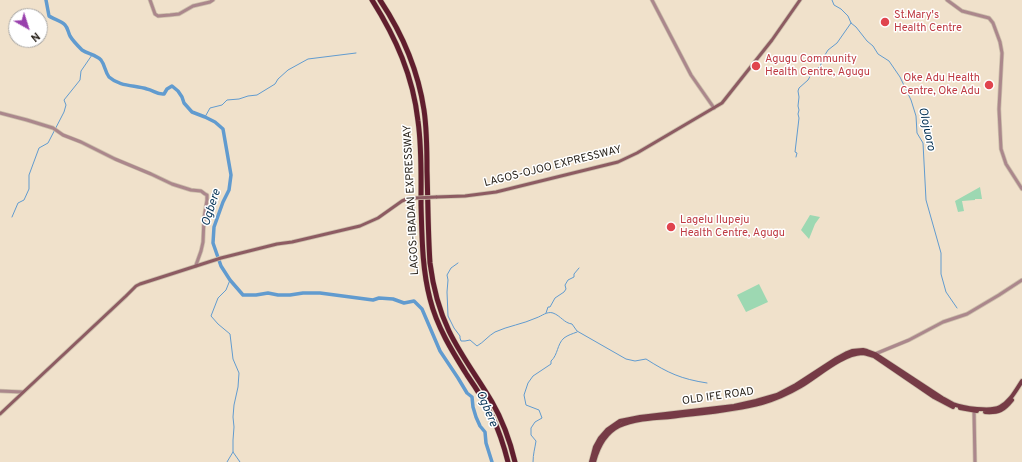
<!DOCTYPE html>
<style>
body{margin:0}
#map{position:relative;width:1022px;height:462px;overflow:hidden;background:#f0e1cb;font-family:Overpass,sans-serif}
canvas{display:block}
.north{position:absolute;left:8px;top:8px;width:40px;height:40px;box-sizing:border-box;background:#fff;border:1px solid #a9a7a4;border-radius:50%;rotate:141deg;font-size:11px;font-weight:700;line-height:16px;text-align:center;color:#29231b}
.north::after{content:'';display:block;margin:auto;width:14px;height:18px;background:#983fac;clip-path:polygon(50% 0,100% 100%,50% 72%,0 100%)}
</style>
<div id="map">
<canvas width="1022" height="462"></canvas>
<div class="north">N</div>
</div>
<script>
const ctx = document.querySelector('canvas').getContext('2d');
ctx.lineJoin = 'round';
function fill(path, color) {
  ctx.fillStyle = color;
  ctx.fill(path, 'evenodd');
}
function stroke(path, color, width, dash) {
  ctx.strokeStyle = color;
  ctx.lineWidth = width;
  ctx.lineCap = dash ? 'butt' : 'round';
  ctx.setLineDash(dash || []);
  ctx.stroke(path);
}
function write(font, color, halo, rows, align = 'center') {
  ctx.font = font + ' Overpass,sans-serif';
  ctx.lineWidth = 3;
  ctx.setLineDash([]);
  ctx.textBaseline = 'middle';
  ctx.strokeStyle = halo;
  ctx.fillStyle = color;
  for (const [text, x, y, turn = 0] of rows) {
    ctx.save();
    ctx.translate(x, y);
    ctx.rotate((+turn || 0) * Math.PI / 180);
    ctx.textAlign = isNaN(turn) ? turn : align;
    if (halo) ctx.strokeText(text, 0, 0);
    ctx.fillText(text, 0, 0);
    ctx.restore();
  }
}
const green = new Path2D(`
 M980,187l2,12h-7v1l-13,1 2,10 -6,1 -3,-11z
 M810,215l10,2 -5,7 -6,15 -8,-9z
 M759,284l9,18 -22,10 -9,-17z`);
const stream = new Path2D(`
 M832,0l2,5 7,4 7,7 3,7 5,4 11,14 6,5 5,8 11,7 11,16 11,23 5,16 1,17 6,10 3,57 15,53v21l5,18 11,16
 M205,117l5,-9 12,-3 5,-5 12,-1 9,-3 9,-1 18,-11 3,-5 10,-9 20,-11 48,-6
 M796,157l1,-4 -2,-1 4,-34 -1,-4 1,-4 -1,-4 1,-9 -1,-6 1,-3 9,-8 5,-9 7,-4 3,-9 5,-8 9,-7 14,-20
 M12,217l6,-14 6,-3 5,-11v-14l10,-27 9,-5 16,-31 2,-7 -2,-5 16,-20 1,-9 11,-16
 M458,263l-7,5 -4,7 1,5 -1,12 1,24 6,12 6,8v2l1,3h4l5,-1 7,6c7,-4 11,-10 18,-14 13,-6 28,-8 41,-14 6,-2 11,-7 17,-5 8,3 11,10 19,11l5,7 49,28 9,2 11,-2c22,14 35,20 61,24
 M230,280l-4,10 -8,8 -7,18 7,8 12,10 3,25 6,14 -1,14 -4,18 -1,12 1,10 -1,13v12l7,10
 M546,313l2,-6h2l5,-9 9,-6 2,-3 -1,-4 3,-5 6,-3v-3l5,-6
 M227,462l6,-10
 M533,462c0,-8 2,-14 3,-21l-5,-6v-7l4,-6 7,-4 -3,-8 -13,-5 -2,-10 4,-12 5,-7 18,-12v-3c7,-6 6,-17 13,-23 4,-3 8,-4 13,-6`);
const river = new Path2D(`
 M46,0l3,16c4,3 13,5 16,9 3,3 3,7 5,11 3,5 8,10 12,14 6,4 14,5 19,10 4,5 4,12 8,17 11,10 26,8 38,12 6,1 11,6 17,5l3,-5 5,-3 6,5 4,6 2,6 8,9 13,5 10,5 8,7 8,46 -2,15 -6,12 -9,25 -1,16 8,23 9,14 13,15h13l12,-2 10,2h12l13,-2h17l53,7 6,-2 14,1 11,4 10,-2 8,8 18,42 18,27 9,15 5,4 1,10 3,10 4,9 5,6 1,11 6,19`);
const tertiary = new Path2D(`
 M150,0l5,14 3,2 12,-1 9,-1 14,-8 17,-4 3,-2
 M652,0l39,75 23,33
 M947,0l15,11 27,7 4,5 7,19 2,11 -3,56 2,40 5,15 16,25
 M0,113l27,7 26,8 10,7 18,7 34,17 36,15 21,10 19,6 10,1 4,3 2,1v5l-3,18 -1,24 -2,9 -5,14v1
 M875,354l34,-14 34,-18 24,-8 32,-19 23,-15
 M0,391l23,1
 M974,411l1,51`);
const secondary = new Path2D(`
 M436,197l29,-1 31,-4 122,-30 19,-9 85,-50 50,-63 28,-40
 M0,414l126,-118 10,-10 4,-2 81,-26 56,-14 15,-2 68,-16 18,-8 24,-17 7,-3h6`);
const primary = new Path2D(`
 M960,408l17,3
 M985,412c14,1 19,-2 27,-12
 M591,462l4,-15 5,-9 7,-8 13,-9 20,-4 94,-11 22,-5 21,-6 19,-10 40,-26 11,-6 5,-2 11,-1 4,1 8,3 67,44c4,2 7,4 11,6 10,4 38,8 47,3 10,-5 16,-17 22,-26
 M594,462c4,-15 11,-29 25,-36 14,-7 35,-8 51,-9 31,-4 62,-6 92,-14 14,-4 27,-10 39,-17 17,-10 41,-32 61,-33 4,0 8,2 12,3l60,41 19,10`);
const motorway = new Path2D(`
 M372,0c24,38 41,76 46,121 4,28 3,56 3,84 1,32 1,63 9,94 7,28 22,52 37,76 9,13 18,27 25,41 7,15 12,30 16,46
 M380,0c22,33 38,70 44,110 3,20 3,41 3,61 1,31 1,62 3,92 3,24 9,47 19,68 12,25 29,47 43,71 11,19 18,39 23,60`);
const secondaryBridge = new Path2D(`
 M415,198l21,-1`);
const markers = [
 [885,22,5,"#e0444e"],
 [756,66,5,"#e0444e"],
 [989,85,5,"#e0444e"],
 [671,227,5,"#e0444e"]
];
const healthNames = [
 ["St.Mary's",894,16],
 ["Health Centre",894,29],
 ["Agugu Community",765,60],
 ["Health Centre, Agugu",765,73],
 ["Oke Adu Health",980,79,"right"],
 ["Centre, Oke Adu",980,92,"right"],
 ["Lagelu Ilupeju",680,221],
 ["Health Centre, Agugu",680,234]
];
const streetNames = [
 ["LAGOS-OJOO EXPRESSWAY",553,167,-14],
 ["LAGOS-IBADAN EXPRESSWAY",412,200,-93],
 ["OLD IFE ROAD",718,397,-8]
];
const waterNames = [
 ["Olojuoro",926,129,78],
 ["Ogbere",212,208,-72],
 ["Ogbere",486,409,67]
];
fill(green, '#9dd8b2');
stroke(stream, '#619bcf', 1);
stroke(river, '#619bcf', 3.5);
stroke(tertiary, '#ccbfab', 4.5);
stroke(secondary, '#ccbfab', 4.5);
stroke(primary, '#ccbfab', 5.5);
stroke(motorway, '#ccbfab', 6);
stroke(tertiary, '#ab878c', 3);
stroke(secondary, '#8d5b62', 3);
stroke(primary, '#763b46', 4);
stroke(motorway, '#611e2e', 5);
stroke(secondaryBridge, '#ccbfab', 4.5, []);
stroke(secondaryBridge, '#8d5b62', 3);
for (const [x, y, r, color] of markers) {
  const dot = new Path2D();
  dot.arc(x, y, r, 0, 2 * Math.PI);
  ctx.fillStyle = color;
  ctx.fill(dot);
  stroke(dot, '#fff', 1.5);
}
write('11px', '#be3a42', '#fff', healthNames, 'left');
write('11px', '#29231b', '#fff', streetNames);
write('italic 12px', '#083557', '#fff', waterNames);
</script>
